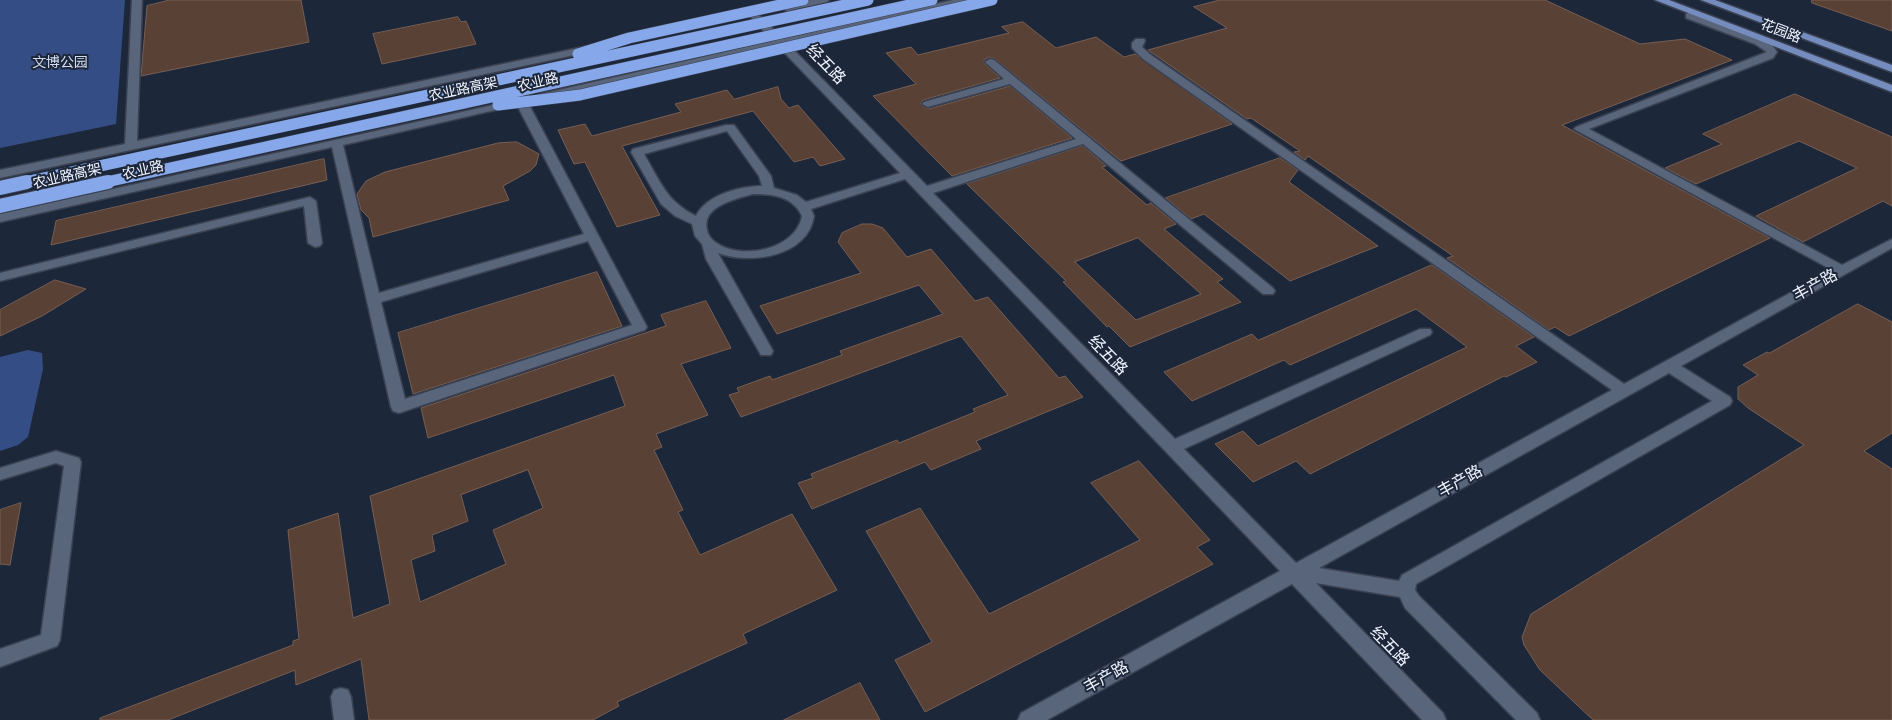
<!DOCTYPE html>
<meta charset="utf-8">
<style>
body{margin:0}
canvas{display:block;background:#1d273a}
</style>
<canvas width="1892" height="720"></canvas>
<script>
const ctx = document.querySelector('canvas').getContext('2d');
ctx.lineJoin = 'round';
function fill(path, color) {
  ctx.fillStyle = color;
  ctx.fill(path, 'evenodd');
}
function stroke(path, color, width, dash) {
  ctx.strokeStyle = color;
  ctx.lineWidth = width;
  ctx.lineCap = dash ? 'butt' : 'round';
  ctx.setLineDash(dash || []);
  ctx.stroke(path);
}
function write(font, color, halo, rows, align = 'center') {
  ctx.font = font + ' Ubuntu,"Noto Sans SC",sans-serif';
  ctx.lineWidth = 4;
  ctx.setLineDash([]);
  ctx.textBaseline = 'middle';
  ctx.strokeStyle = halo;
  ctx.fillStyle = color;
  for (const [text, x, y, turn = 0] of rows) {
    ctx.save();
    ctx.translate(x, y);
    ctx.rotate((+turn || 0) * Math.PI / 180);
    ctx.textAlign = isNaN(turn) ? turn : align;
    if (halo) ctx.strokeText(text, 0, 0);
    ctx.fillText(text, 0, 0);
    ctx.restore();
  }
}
const green = new Path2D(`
 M0,0h125l-9,124 -116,24z
 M28,350l14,3 1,16 -15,68 -10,8 -18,6v-94z`);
const building = new Path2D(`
 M170,0h131l8,42 -168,34 6,-70z
 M1220,0h325l95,44 45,-5 47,21 -170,65 208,113 -201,98 -14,-9 -6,3 -102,-72 6,-2 -145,-100 -3,4 -11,-8 6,-1 -49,-33 -4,1 -99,-69 79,-22 -33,-21z
 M1812,0h80v31l-80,-28z
 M458,17l3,5 5,-1 10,23 -94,20 -9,-30z
 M1023,22l33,26 40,-11 28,20 11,-3 97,70 -111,37 -126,-102 -6,-2 -5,3v3l16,15 -77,22 -3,4 9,5 81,-23 62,52 -120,38 -79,-80 43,-12 -30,-31 25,-6 7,8 91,-22 -7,-6z
 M778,87l3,12 8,9 9,-3 47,54 -25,7 -7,-9 -19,5 -41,-51 -131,35 38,69 -43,12 -32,-65 -11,2 -16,-34 27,-6 7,12 89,-24 -6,-8 52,-14 7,9z
 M1795,94l97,43v69l-9,-5 -80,41 -47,-26 101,-48 -58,-27 -103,43 -31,-16 57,-24 -19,-10z
 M517,142l22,12 -3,11 -6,6 -27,15 6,14 -136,37 -4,-19 -8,-8 -4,-16 9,-13 19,-9 113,-29z
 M1083,146l23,20 -4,1 45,38 4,-2 25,21 -12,5 59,50 -6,3 24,20 -111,45 -21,-21 -2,1 -44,-45 3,-1 -99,-97zM1138,238l63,56 -65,26 -61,-58z
 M1280,158l18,12 -9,12 89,64 -88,35 -86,-67 -13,5 -25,-21z
 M324,159l3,21 -276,65 5,-24z
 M862,224h10l11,4 24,29 24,-8 44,52 13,-4 71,81 6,-2 18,21 -107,44 5,8 -50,21 -6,-8 -113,47 -14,-26 15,-5 -2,-4 86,-34 2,3 76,-31 -2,-3 35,-14 -47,-59 -220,81 -12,-22 10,-3 -2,-4 33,-12 2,4 70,-25 -2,-4 103,-37 -24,-29 -142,49 -17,-28 101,-33 -23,-31 4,-9z
 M1432,265l102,72 -18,9 21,16 -31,15 -2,-1 -194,98 -14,-13 -43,21 -38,-38 28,-13 15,15 209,-99 -51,-38 -126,56 -6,-5 -92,41 -28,-29 88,-38 6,6z
 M597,272l25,54 -209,68 -15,-61z
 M55,280l31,9 -44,27 -42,20v-26z
 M706,301l25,47 -50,16 27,51 -52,19 6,13 -8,3 29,60 -5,2 22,43 92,-41 45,76 -94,44 4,9 -130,59 2,4 -26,14h-224l-8,-61 -65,26 -1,-15 -127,50h-68v-2l193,-73v-4l6,-2 -11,-109 50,-17 15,105 37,-14 -20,-108 255,-90 -11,-31 -186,63 -7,-30 245,-82 -5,-11zM528,470l15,38 -50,22 13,34 -86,38 -9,-42 24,-9 -3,-16 36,-14 -7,-26z
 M1858,304l34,18v111l-28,18 28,18v251h-299l-53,-50 -16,-25 -2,-8 9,-23 273,-169 -56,-37 -10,-9v-12l20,-12 -15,-10 24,-13 2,1z
 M1139,461l71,79 -13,7 16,17 -288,148 -30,-52 37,-18 -66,-111 54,-23 69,106 151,-74 -49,-57z
 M21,503l-11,62 -10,-1v-54z
 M860,683l20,37h-96z`);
const minor = new Path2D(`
 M132,0h10l-5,141 456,-96 5,3 -5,3 -593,127v-8l125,-26z
 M811,0h18l-2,2 -40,9 -5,-3 2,-2z
 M953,0h18l-5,3 -178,41 139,142 149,-47 -66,-55 -82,23 -6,-3 2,-2 80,-23 -19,-17 5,-3 4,1 279,228 2,3 -2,3h-10l-180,-150 -150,49 242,246 245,-110h10l2,3 -2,3 -246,114 112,114 316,-173 -469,-331 -11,-11v-5l4,-4h8l1,2 -3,6 9,8 473,329 208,-114 -258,-141 2,-2 191,-75 -12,-8 -69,-26v-4l5,-3h6l2,2 -2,2 66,25 9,5 5,7 -4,6 -184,71 253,136 50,-26v9l-211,118 49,31 2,4 -2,4 -314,179 -1,6 4,6 118,117 3,7h-24l-111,-112 -5,-11 -84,-14 127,130 3,7h-24l-130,-136 -245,136h-29l3,-7 259,-142 -375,-392 -94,30 3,7c-6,41 -64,49 -96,37l55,98 -2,4h-10l-55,-96 -4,-15 -7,-8 -3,-12 -17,-8 -14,-12 -30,-52 2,-3 93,-24h8l37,51 3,12 23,7 9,7 94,-29 -122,-127 -237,54 -6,-3 6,-3 232,-53 -24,-26 5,-3 3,1 26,26zM727,131l32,45 3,10c-22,0 -56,9 -66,30 -30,-15 -36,-35 -52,-62zM753,194c19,0 40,2 49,22 -6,33 -58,44 -84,28 -5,-3 -10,-8 -11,-14 -6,-24 29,-31 46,-36zM1669,373l43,28 -310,174 -3,6 -80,-13z
 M521,98l6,3 120,226 -2,3 -246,83 -6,-2 -2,-4 -59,-260 -332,75v-8l516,-114zM517,105l67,129 -205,59 -36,-148zM588,241l44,84 -227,74 -24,-97z
 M310,197l6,4 6,42 -2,3 -5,1 -7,-4 -4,-37 -304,75v-8z
 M56,451l23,7 2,4 -21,178 -3,6 -57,21v-18l41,-14 23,-169 -8,-3 -56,17v-12z
 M341,688l7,2 3,7 3,23h-20l-3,-23 3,-7z`);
const major = new Path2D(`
 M1655,0h14l223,85v7z
 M1701,0h14l177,65v7z`);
const highwayBridgeFar1 = new Path2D(`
 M578,54l51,-16 174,-38
 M498,105l82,-10 412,-95
 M21,183l847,-183
 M102,183l830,-183`);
const highwayBridge = new Path2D(`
 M0,188l27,-6
 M0,206l108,-24`);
const farStreetnames = [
 ["花园路",1781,31,21],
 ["农业路",538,82,-13],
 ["农业路高架",463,89,-12],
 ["农业路",143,170,-13],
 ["农业路高架",67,176,-13]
];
const farParknames = [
 ["文博公园",60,62]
];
const streetNames = [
 ["经五路",826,64,46],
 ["丰产路",1815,285,-29],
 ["经五路",1108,355,46],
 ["丰产路",1460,481,-29],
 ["经五路",1390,646,46],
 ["丰产路",1106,677,-29]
];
fill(green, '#344e85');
fill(building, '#594136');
stroke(building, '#775e52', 1);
stroke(minor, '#3a4151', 3);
stroke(major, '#3a4151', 3);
fill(minor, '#59657b');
fill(major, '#748dbe');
stroke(highwayBridgeFar1, '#3a4151', 12, []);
stroke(highwayBridge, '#3a4151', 16, []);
stroke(highwayBridgeFar1, '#86a8eb', 11);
stroke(highwayBridge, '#86a8eb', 14);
write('14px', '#eff4ff', '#1d273a', farStreetnames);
write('14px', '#d0dbf1', '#1d273a', farParknames);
write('16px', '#eff4ff', '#1d273a', streetNames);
</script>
